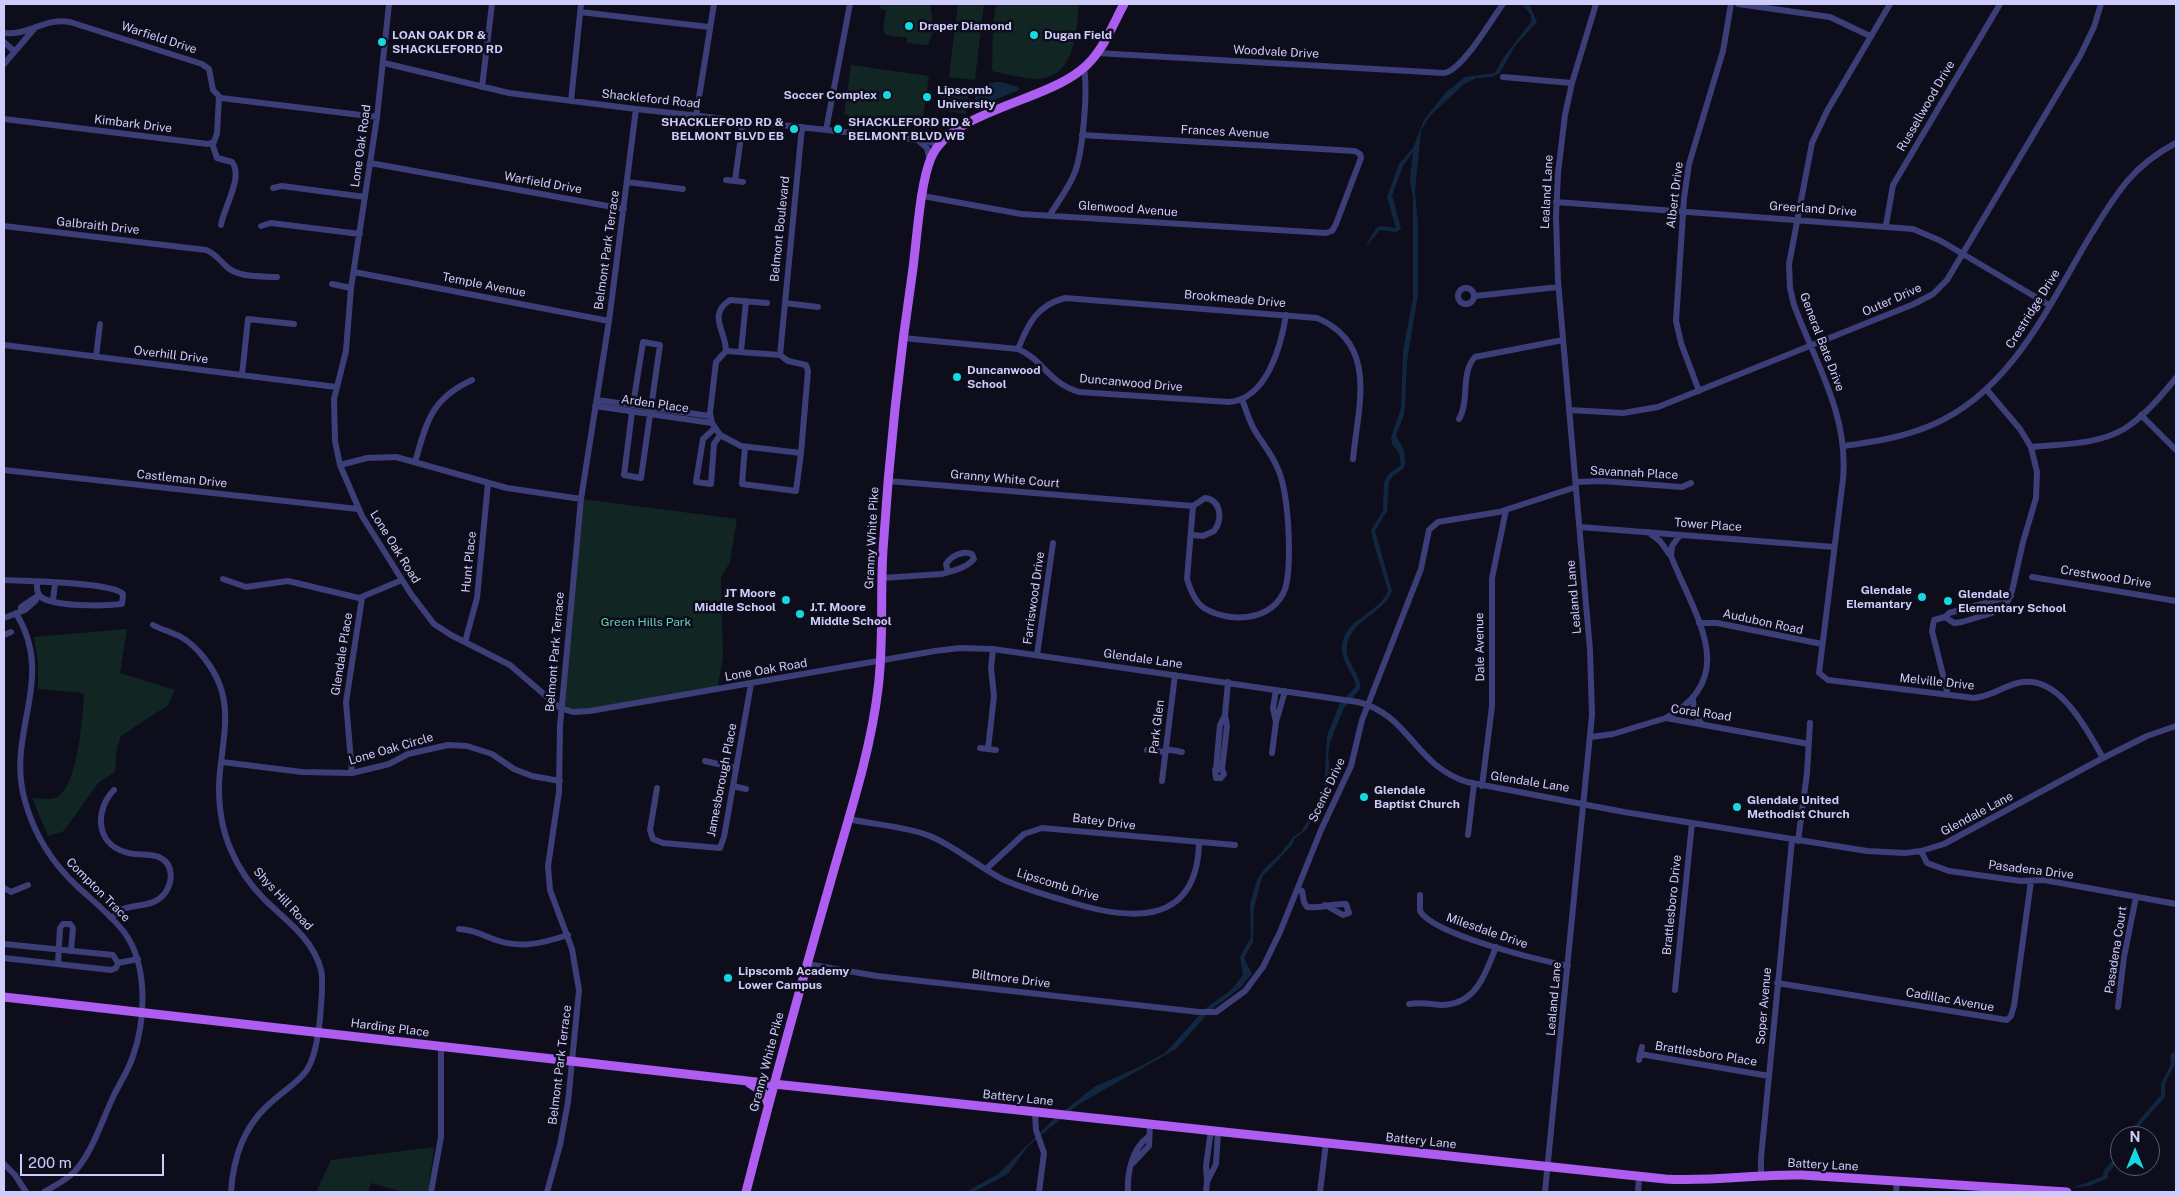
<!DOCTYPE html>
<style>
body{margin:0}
#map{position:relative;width:2180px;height:1196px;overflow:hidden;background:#0e0d1c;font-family:"Public Sans",sans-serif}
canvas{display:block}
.frame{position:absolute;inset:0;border:5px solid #ceccfa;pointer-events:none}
.north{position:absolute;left:2110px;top:1126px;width:50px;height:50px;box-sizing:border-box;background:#0e0d1c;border:1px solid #5b5975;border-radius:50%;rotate:0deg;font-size:14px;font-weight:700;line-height:20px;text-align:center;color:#ceccfa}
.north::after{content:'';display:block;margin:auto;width:18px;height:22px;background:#14dadf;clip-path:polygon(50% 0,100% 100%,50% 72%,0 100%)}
.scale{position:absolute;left:20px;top:1154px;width:144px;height:22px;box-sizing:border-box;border:2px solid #ceccfa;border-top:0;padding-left:6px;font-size:15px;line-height:18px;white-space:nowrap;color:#ceccfa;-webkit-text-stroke:4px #0e0d1c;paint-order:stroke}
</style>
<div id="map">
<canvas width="2180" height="1196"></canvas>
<div class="frame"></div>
<div class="north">N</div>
<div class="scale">200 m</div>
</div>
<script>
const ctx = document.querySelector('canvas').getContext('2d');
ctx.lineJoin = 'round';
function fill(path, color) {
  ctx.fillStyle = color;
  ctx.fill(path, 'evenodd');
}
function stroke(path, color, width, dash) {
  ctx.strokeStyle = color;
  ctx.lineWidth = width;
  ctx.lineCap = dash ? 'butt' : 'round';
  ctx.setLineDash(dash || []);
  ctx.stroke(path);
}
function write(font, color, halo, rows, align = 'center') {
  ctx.font = font + ' "Public Sans",sans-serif';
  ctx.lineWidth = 5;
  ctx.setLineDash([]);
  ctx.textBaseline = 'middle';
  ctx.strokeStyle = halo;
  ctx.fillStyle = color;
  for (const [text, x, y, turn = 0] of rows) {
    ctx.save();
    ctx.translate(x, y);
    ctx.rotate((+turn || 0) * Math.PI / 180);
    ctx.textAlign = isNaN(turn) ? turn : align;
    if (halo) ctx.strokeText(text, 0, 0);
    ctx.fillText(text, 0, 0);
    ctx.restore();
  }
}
const green = new Path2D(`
 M881,4h49l4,25 -6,16 -21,-2v-5l-21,-3 -3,-4 3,-21 -6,-1z
 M958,4h26l-9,76 -26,-3z
 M996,4l83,1c-3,30 -4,74 -44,74 -14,-1 -29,-5 -43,-8l1,-47z
 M851,65l78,11 -7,50 -78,-11z
 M943,84l26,4 -3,26 -27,-4z
 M581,499l156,20 -7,43 -9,16 2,80 -6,32 -127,21 -28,-2z
 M127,629l-7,44 55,17 -7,15 -47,31 -4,11 -2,25 -16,10 -35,49 -16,5 -16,-38c6,0 17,2 23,0 23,-8 28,-83 29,-105l-46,-4v-26l-4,-26z
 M434,1147l-6,45h-25l-32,-9 -3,9h-52l15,-32z`);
const water = new Path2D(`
 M1522,4l8,2 7,16 -22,24 -15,27 -8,4 -16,1 -13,7 -33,31 -9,15 -6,60 3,34v69l-11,68 -2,44 -2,12 -7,17 8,15 1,14 -1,4 -11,8 -4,6 -2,29 -12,20 17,60c-9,23 -41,29 -45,54 -3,19 15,27 13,44l-16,19 -14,34 -2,13 2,14 -4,12 2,11 -22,38 -12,9 -1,5 -31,33 -8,31 -1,34 -9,16 8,16 -12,14 -28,21 -36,40 -97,55 -51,42 -20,28 -35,18h-7l32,-18 56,-55 40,-32 45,-20 26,-14 41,-45 25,-18 12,-15 -3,-18 11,-20 -1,-33 7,-24 7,-11 17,-16 13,-17 7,-4 23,-41 3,-55 12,-31 17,-19c-1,-10 -13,-21 -14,-36 -1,-32 38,-35 46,-60l-14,-46 -3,-14 12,-19 1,-29 5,-8 12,-9 -2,-12 -7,-9 -1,-6 10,-30 2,-57 10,-53v-100l-3,-18 3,-28 -10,14 -11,29 9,34 -5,3 -16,-2 -15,18 11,-20 6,-2 14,2 -9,-31 12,-33 14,-16 11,-28 22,-28 19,-15 30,-4 8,-15 28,-36v-7z
 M1001,82l17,5 1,3 -32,13 -12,1c-1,-17 11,-22 26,-22z
 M2176,1050l-2,16 -9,17v14l-24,27 -7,12h-5l2,-6 30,-35v-11l10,-20 -1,-9z
 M2120,1153v6l-12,14v5l-19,8 -17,2 30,-11 3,-8z`);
const minor = new Path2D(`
 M389,4l-12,113 -26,171 -5,63 -12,48 1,42 5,24 22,51 49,78 23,30 17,11 59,30 50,43 13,4 17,-1 345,-60 25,-3 33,1 365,53c52,13 56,63 109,80l157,30 243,39 38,2 16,-2 23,-7 159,-86 44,-22 29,-10
 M1738,4l92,13 40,19
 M1890,4l-63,107 -15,32 -23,121 1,24 4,17c21,57 55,110 49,174l-24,194 9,7 146,18c19,-2 27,-11 44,-15 41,-10 69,47 85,75
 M580,12l129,15
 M4,33c24,3 42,-16 66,-11l132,42 7,5 4,21 8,8 156,19
 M4,42l10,9
 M1097,53l347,20c18,-2 47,-53 59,-69
 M384,63l125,30 127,16 291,32 11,4
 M4,64l30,-35
 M1503,77l69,6
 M482,87l10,-83
 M571,101l10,-97
 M696,116l18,-112
 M4,119l204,25 6,-2 3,-9 2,-36
 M826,130l24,-126
 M919,141l8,7 3,13
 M212,143l5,15 15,4c12,15 -9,47 -11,63
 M370,163l254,46
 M726,180l17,2
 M735,181l8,-60
 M627,182l56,7
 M273,188l9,-2 83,11
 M923,196l98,18 305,19 6,-2 4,-7 25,-66 -1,-4 -5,-3 -273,-16
 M1556,202l357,27 28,12 108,64
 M1050,215c8,-14 19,-27 25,-43 8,-22 13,-81 9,-104
 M1886,225l7,-40 107,-181
 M4,226l202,24c10,4 13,10 21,17 12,11 34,9 50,10
 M261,226l10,-3 89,11
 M354,272l255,49
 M332,284l19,4
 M1458 296a8 8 0 1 1 16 0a8 8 0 1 1-16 0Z
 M1475,296l83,-9
 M785,303l33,4
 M903,338l115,11c26,11 29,33 61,43l150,10c38,-3 52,-56 57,-87
 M4,345l332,42
 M1018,349c10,-25 19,-44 47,-51l252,20c62,26 41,88 36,141
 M726,351l54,4 8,6 18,4 2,6 -7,82 -60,-7 -21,-11 -8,-12 -2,-10 6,-51 10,-11c0,-20 -19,-36 4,-51l37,3
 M741,352l5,-51
 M780,355l22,-228
 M96,357l4,-33
 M242,375l6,-56 46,5
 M1699,391l-18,-48 -5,-22 8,-123 5,-34 34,-113 8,-47
 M597,400l113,16
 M595,406l117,17
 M1569,410l54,3 35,-6 256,-103 19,-10 14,-14 133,-224 14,-29 7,-23
 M632,412l-8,63 17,3 19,-133 -17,-3 -10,63
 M2141,415l35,35
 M1459,419c11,-18 1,-46 16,-62l88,-17
 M715,428l-12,11 -7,43 15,2 3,-40 6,-9
 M1843,446c31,-4 61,-9 89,-21 81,-35 117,-121 160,-192 24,-39 41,-68 84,-90
 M745,447l-3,37 54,7 5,-38
 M2031,447c30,-3 66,-2 93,-18 20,-12 37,-33 52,-51
 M415,462c12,-41 16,-63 57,-82
 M340,465l27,-7 29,-1 111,31 74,11
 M4,470l354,39
 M888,481l305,25 -6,73c3,10 8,23 17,29 30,18 77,11 83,-27 4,-27 2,-90 -10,-114 -5,-13 -15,-24 -22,-36 -6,-10 -9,-21 -13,-32
 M1576,482l25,-1 81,6 9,-4
 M1580,527l254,20
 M1648,532l12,9 10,14
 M1192,535l11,1 11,-5c9,-12 7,-31 -9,-33l-12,8
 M2032,577l144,24
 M882,578l60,-4c11,-3 24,-6 32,-15l-2,-5c-9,-4 -21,2 -26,10l2,8
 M223,579l23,8 42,-6 71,17 43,-18
 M4,580c20,1 108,2 119,14l-1,10c-17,2 -68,3 -81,-7 -5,-4 -4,-10 -4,-15
 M53,600l2,-16
 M21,611v-4l18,-12
 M16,613c41,67 -11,119 9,188 9,33 28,63 53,86 15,14 33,28 46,45 24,32 22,87 9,124 -4,13 -12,25 -18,37 -12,24 -23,62 -42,80 -8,8 -19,13 -29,19
 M1945,617l9,6 8,-1 30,-9 14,-8 6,-14 11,-49 13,-44 1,-26 -6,-25 -11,-18 -33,-39
 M4,618l21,-8 11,-10 1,-3
 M1699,623h18l105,21
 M153,625c9,5 19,7 28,12 16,9 31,29 38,46 14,34 0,71 0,105 0,22 3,42 12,62 8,19 20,36 34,50 22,21 48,39 56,70 3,10 -1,52 -3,64 -7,48 -21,43 -52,73 -24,23 -33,54 -35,85
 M4,635l7,-3
 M465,642l12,-44 11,-115
 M1037,655l16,-112
 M1276,690l-3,18 3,14 9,-31
 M1948,695l-16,-64 2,-11 11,-3 4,-4 62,-17
 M1693,699l1,13 7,11
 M1225,715l3,-33
 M1666,718c76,-41 28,-103 5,-162l1,-10 8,-11
 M1591,737l22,-3 53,-16 143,26
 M980,748l16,2
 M988,749l6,-53 -3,-28 2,-19
 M1166,749l16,3
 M1147,750l19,2
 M1272,753l4,-31
 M705,761l31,7
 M222,762l80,10 50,1 37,-9 19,-10 40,-9 19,1 25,8 22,15 18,7 28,5
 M1216,769l4,-44 5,-10 2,11 -5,43 2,5 -3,4h-5l-1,-8 7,-1
 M352,773l-6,-71 16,-104
 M1162,781l13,-106
 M733,786l13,3
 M1482,786l10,-80v-128l14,-68
 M657,788l-7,42 3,9 10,4 57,5 4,-11 27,-153
 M849,819c27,6 55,7 81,17 26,11 47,30 72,43 20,9 40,15 61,21 62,20 133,30 136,-56
 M1468,835l6,-51
 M1798,841l9,-68 3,-50
 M1921,851l6,12 22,8 72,10 23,-1 132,24
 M986,869l38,-35 18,-6 193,17
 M4,888l7,4 17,-7
 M1298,889l4,2 2,11 3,5c13,2 25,-4 39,-3l3,9 -6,2 -18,-10
 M1420,895v16c14,24 119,49 148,55
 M111,918c4,-3 7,-8 12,-9 14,-5 32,-2 42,-16 8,-12 9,-29 -6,-36 -10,-4 -24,-1 -34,-5 -30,-9 -30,-43 -11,-62
 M459,929c14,0 25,7 37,11 25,9 47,3 72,-5
 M4,944l109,11 5,8
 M4,958l107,12 5,-2 2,-5 20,-4
 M58,963l2,-35 3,-4h7l3,4 -2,23
 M807,964l70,12 322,36h17l29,-21 18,-24 17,-35 41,-102 30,-64 11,-46 59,-151 8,-39 9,-8 61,-10 77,-25
 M1777,983l230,37 4,-4 3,-10 17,-125
 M1675,990l17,-167
 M1409,1004c11,-2 21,0 32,1 35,0 44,-30 55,-58
 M2118,1007l6,-50 12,-60
 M1640,1054l129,22
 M1639,1060l3,-13
 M1035,1112l1,18 8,23 -5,39
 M1211,1130l-5,36 1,16 9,-18 2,-33
 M1133,1163l16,-17 1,-22
 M4,1164l11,11 11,17
 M1761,1176v-18l31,-318
 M431,1192l10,-55v-91
 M547,1192l13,-47 8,-43 11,-112 -7,-41 -22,-59 -2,-24 11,-74 1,-66 21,-227 28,-178 27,-212
 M1128,1192c-1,-19 4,-43 20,-55
 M1206,1192l1,-10
 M1320,1192l6,-49
 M1545,1192l47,-477 -2,-65 -32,-369 -2,-64 2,-44 7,-58 7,-32 24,-79
 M1638,1192l1,-15
 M1896,1192l1,-11`);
const major = new Path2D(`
 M4,997l770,87 891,95c46,3 91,-5 137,-4l265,17
 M749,1083l14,9 5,12
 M746,1192c26,-102 54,-204 83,-305 18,-65 41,-131 49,-198 6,-46 2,-93 5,-139 6,-94 16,-188 30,-282 4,-30 7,-84 18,-110 19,-46 111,-56 150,-88 21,-16 31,-44 43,-66`);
const markers = [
 [909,26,5,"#14dadf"],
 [1034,35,5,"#14dadf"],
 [382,42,5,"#14dadf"],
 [887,95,5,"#14dadf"],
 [927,97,5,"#14dadf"],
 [794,129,5,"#14dadf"],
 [838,129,5,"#14dadf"],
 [957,377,5,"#14dadf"],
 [1922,597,5,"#14dadf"],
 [786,600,5,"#14dadf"],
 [1948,601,5,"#14dadf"],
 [800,614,5,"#14dadf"],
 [1364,797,5,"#14dadf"],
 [1737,807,5,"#14dadf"],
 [728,978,5,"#14dadf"]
];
const poiNames = [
 ["Draper Diamond",919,26],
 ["LOAN OAK DR &",392,35],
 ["SHACKLEFORD RD",392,49],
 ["Dugan Field",1044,35],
 ["Lipscomb",937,90],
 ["University",937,104],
 ["Soccer Complex",877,95,"right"],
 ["SHACKLEFORD RD &",784,122,"right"],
 ["BELMONT BLVD EB",784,136,"right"],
 ["SHACKLEFORD RD &",848,122],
 ["BELMONT BLVD WB",848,136],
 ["Duncanwood",967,370],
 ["School",967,384],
 ["Glendale",1912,590,"right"],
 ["Elemantary",1912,604,"right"],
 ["JT Moore",776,593,"right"],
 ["Middle School",776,607,"right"],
 ["Glendale",1958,594],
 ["Elementary School",1958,608],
 ["J.T. Moore",810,607],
 ["Middle School",810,621],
 ["Glendale",1374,790],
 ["Baptist Church",1374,804],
 ["Glendale United",1747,800],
 ["Methodist Church",1747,814],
 ["Lipscomb Academy",738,971],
 ["Lower Campus",738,985]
];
const streetNames = [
 ["Warfield Drive",159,38,18],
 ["Woodvale Drive",1276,52,3],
 ["Shackleford Road",651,99,6],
 ["Russellwood Drive",1926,106,-60],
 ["Kimbark Drive",133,124,7],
 ["Frances Avenue",1225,132,3],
 ["Lone Oak Road",361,146,-82],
 ["Warfield Drive",543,183,10],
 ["Lealand Lane",1547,192,-87],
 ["Albert Drive",1675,195,-83],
 ["Glenwood Avenue",1128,209,4],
 ["Greerland Drive",1813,209,4],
 ["Galbraith Drive",98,226,6],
 ["Belmont Boulevard",780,229,-84],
 ["Belmont Park Terrace",607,250,-82],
 ["Temple Avenue",484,285,11],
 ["Brookmeade Drive",1235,299,5],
 ["Outer Drive",1892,300,-24],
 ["Crestridge Drive",2033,309,-58],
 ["General Bate Drive",1822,342,69],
 ["Overhill Drive",171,355,7],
 ["Duncanwood Drive",1131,383,5],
 ["Arden Place",655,404,8],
 ["Savannah Place",1634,473,3],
 ["Castleman Drive",182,479,6],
 ["Granny White Court",1005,479,5],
 ["Tower Place",1708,525,4],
 ["Granny White Pike",872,538,-87],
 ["Lone Oak Road",395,547,58],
 ["Hunt Place",469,562,-84],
 ["Crestwood Drive",2106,577,9],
 ["Lealand Lane",1574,597,-95],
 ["Farriswood Drive",1034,598,-82],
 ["Audubon Road",1763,622,12],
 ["Dale Avenue",1480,647,-91],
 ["Belmont Park Terrace",555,652,-85],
 ["Glendale Place",342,654,-81],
 ["Glendale Lane",1143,659,8],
 ["Lone Oak Road",766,670,-10],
 ["Melville Drive",1937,682,6],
 ["Coral Road",1701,713,8],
 ["Park Glen",1157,727,-83],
 ["Lone Oak Circle",391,749,-16],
 ["Jamesborough Place",722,780,-79],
 ["Glendale Lane",1530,782,9],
 ["Scenic Drive",1327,790,-65],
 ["Glendale Lane",1977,814,-28],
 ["Batey Drive",1104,822,7],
 ["Pasadena Drive",2031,870,7],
 ["Lipscomb Drive",1058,885,17],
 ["Compton Trace",98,890,45],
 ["Shys Hill Road",283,899,47],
 ["Brattlesboro Drive",1672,905,-84],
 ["Milesdale Drive",1487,931,19],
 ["Pasadena Court",2116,950,-81],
 ["Biltmore Drive",1011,979,7],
 ["Lealand Lane",1554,999,-85],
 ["Cadillac Avenue",1950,1000,10],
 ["Soper Avenue",1764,1006,-85],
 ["Harding Place",390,1028,7],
 ["Brattlesboro Place",1706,1054,9],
 ["Granny White Pike",767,1062,-75],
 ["Belmont Park Terrace",560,1065,-83],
 ["Battery Lane",1018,1098,6],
 ["Battery Lane",1421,1141,6],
 ["Battery Lane",1823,1165,3]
];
const parkNames = [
 ["Green Hills Park",646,622]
];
fill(green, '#112523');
fill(water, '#112740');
stroke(minor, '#3c3e77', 6);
stroke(major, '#ae5df1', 9);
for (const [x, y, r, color] of markers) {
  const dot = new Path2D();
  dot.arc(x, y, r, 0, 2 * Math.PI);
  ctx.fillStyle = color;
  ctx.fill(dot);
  stroke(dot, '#0e0d1c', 2);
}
write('bold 12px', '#ceccfa', '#0e0d1c', poiNames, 'left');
write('12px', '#ceccfa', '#0e0d1c', streetNames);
write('12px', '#60d3ad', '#0e0d1c', parkNames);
</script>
